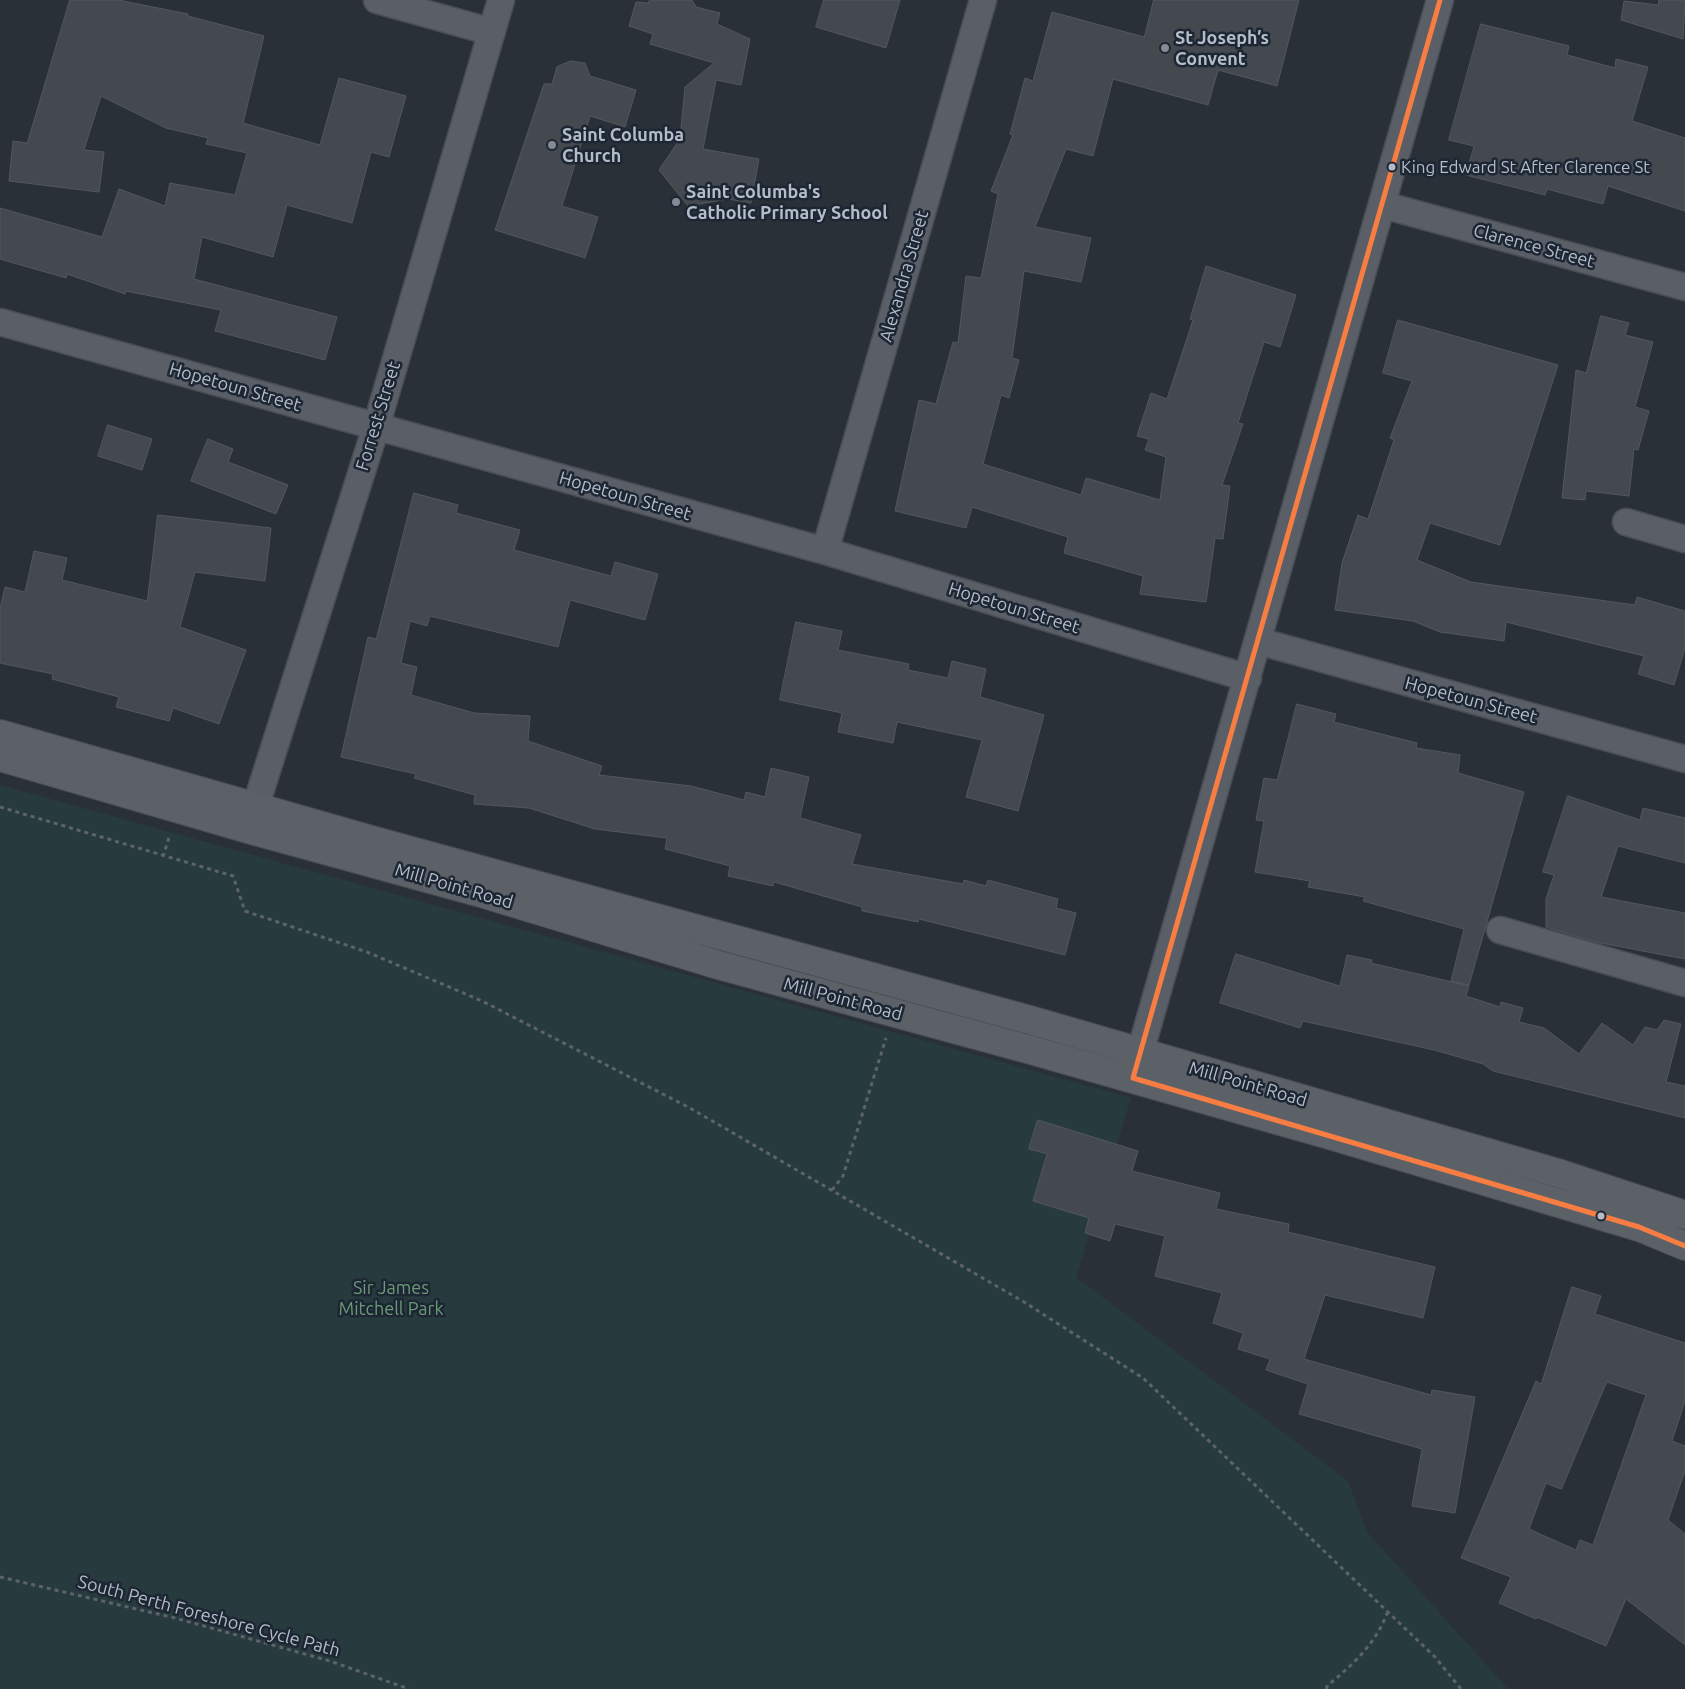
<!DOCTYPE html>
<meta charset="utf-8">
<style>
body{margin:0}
canvas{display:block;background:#2a3038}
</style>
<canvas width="1685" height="1689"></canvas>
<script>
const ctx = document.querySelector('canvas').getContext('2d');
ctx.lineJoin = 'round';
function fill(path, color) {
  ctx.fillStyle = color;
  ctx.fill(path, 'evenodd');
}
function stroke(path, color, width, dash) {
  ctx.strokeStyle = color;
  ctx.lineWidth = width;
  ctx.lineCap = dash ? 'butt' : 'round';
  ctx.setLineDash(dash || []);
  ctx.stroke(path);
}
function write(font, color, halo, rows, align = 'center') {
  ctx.font = font + ' Ubuntu,sans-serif';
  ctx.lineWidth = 5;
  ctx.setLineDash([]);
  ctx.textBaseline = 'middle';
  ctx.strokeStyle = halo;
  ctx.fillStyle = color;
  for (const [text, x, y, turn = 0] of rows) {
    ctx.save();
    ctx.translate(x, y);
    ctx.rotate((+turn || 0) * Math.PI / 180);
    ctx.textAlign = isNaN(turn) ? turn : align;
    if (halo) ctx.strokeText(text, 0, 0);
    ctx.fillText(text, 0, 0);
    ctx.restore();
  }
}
const green = new Path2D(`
 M0,785l1131,313 -55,179 272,204 19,51 141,157h-1508z`);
const building = new Path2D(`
 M70,0h48l70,14v2l76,20 -21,87 77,22 19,-67 67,18 -17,61 -18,-5 -19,71 -65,-18 -14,52 -71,-20 -8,42 143,38 -12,43 -110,-29 6,-21 -95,-19 -1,3 -58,-20 -1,4 -66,-19v-51l102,29 17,-48 46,17 5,-23 65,12 12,-42 -41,-9 2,-6 -42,-10 -65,-32 -17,54 20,2 -5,40 -90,-11 4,-40 14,2z
 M650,0h42l4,7 24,6 -3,11 33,15 -9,46 -25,-5 -13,69 56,10 -8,44 -23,-4 -40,7 -29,-36 21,-31 5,-52 29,-24 -64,-19 3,-10 -24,-8 7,-24 12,1z
 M824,0h76l-14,48 -70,-21z
 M1154,0h145l-22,86 -59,-16 -10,35 -95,-26 -20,77 -27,-7 -31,78 56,11 -10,44 -57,-11 -12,87 7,2 -10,38 -8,-3 -18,69 98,31 5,-17 74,22 6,-43 -21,-7 4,-11 -12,-3 14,-43 16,6 26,-79 -3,-1 16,-53 90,29 -16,52 -16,-5 -26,81 5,1 -21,61 8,1 -7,53 -8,-1 -9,64 -66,-8 3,-18 -79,-23 4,-16 -96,-30 -6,21 -71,-17 24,-111 17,4 17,-62 5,1 8,-67 15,2 17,-84 -7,-3 22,-56 -3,-1 15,-56 8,3 19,-69 92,25z
 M1659,0h26l-2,39 -62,-19 3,-19 34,4z
 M1481,24l88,22 -2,9 48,13 1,-9 32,8 -16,54 53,17v73l-77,-25 -5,18 -56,-15 -2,6 -79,-20 8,-29 -25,-6z
 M571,61l14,2 5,13 46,14 -11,37 -35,-11 -28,90 36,11 -13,41 -90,-28 49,-146h8l5,-17z
 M1601,316l28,7 -4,12 28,7 -18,65 14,4 -11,39 -4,-1 -5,47 -43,-5 -1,9 -23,-2 14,-128 10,3z
 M1398,320l160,45 -58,180 -70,-22 -13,37 54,22 164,23 2,-8 48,14v37l-11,37 -36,-11 6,-18 -138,-34 -2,19 -64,-9 -27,-11 -78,-11 7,-47 16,-48 10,4 26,-79 -4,-2 22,-57 -29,-8z
 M108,425l44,14 -10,31 -44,-14z
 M208,439l25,10 -5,13 60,23 -12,29 -85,-33z
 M414,493l44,12 -2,8 64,17 -6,20 97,26 4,-14 43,12 -13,46 -75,-20 -12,47 -128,-31 -3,10 -17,-5 -9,42 16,4 -6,28 63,18 56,3 -2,25 74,25 -3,9 92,11 53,14 2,-8 19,5 6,-29 38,9 -9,41 61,17 -9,29 111,20 1,-4 22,6 2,-6 70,19 -2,9 20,5 -11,42 -146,-36 -1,3 -56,-11v-4l-88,-25 -1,4 -45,-10 2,-10 -65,-17 2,-11 -72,-9 -66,-21 -55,-4 1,-9 -61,-17 2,-4 -75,-17 27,-120 8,2z
 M158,515l113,13 -6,53 -70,-9 -15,55 66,23 -27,74 -46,-16 -4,13 -53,-14 3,-10 -67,-18 1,-5 -53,-11v-54l5,-22 20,5 9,-41 33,7 -5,22 85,21z
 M796,622l46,9 -4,19 71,14 -1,6 40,8 4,-17 34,8 -6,28 64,18 -26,96 -52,-14 16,-57 -85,-18 -4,21 -55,-11 4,-19 -62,-13z
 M1297,704l39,10 -2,8 83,21 -1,5 44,7 -2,18 66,19 -55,193 -18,-4 13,-52 -101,-28 2,-4 -57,-10 2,-6 -55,-9 9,-51 -8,-1 8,-42 13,2z
 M1568,796l72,24 3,-12 42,10v45l-67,-17 -17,51 84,16v46l-90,-17 -49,-15v-28l8,-24 -11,-3z
 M1236,954l104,32 7,-31 25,5 -1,3 98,23 -3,10 34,11 1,-5 22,6 -4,14 25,6 35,26 23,-31 31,22 12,-18 12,3 7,-10 17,4 -15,58 19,4v32l-192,-47 -10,-7 -49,-14 -131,-29 -3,7 -80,-25z
 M1038,1120l100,31 -6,20 88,22 -4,16 73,15 -1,8 147,35 -12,51 -98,-23 -21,64 127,36 1,-5 43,7 -20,116 -43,-7 10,-57 -123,-35 9,-30 -42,-14 4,-11 -32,-10 5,-16 -30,-10 9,-30 -67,-17 10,-40 -50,-12 -5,17 -25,-8 4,-15 -56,-17 14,-47 -18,-5z
 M1572,1287l29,9 -6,18 90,29v58l-13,40 13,5v25l-17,49 17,14v111l-59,-46 -20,47 -69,-29 -1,2 -37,-16 12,-26 -50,-19 75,-177 5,3zM1607,1382l39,13 -53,150 -13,-5 -4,10 -47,-21 17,-46 15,6z`);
const path = new Path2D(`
 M0,807l233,69 12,35 122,41 115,49 208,107 334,194 119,76 292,279 26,32
 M163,857l7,-23
 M832,1190l11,-14 43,-138
 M0,1577l175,41 155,43 79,28
 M1326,1689l2,-4c25,-20 49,-43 60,-74`);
const minor = new Path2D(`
 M377,0l115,32
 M1383,205l302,82
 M0,322l825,229 423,127
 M1626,522l59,17
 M825,551l158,-551
 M1258,641l427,118
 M249,827l127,-400 125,-427
 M1500,930l185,53
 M1134,1074l306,-1074`);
const major = new Path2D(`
 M0,734l375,107 655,179 531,154 124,41
 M0,757l248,72 233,64 234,71 316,86 302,86 306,91 46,19`);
const bus1 = new Path2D(`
 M1440,0l-307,1078 506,149 46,19`);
const markers = [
 [1165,48,5,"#848b96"],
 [552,145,5,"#848b96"],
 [1392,167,4.5,"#b4bcc9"],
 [676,202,5,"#848b96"],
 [1601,1216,4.5,"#b4bcc9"]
];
const busNames = [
 ["King Edward St After Clarence St",1401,167]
];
const poiNames = [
 ["St Joseph’s",1175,38],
 ["Convent",1175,59],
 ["Saint Columba",562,135],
 ["Church",562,156],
 ["Saint Columba's",686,192],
 ["Catholic Primary School",686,213]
];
const streetNames = [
 ["Clarence Street",1534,246,15],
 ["Alexandra Street",904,276,-74],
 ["Hopetoun Street",235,387,16],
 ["Forrest Street",378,416,-73],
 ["Hopetoun Street",625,496,16],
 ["Hopetoun Street",1014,608,17],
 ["Hopetoun Street",1471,700,15],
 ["Mill Point Road",454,886,16],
 ["Mill Point Road",843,999,15],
 ["Mill Point Road",1248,1084,16],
 ["South Perth Foreshore Cycle Path",209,1616,15]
];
const parkNames = [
 ["Sir James",391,1288],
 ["Mitchell Park",391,1309]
];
fill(green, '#273a3e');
fill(building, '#444950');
stroke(building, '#52575f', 1);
stroke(minor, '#484c53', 29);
stroke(major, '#484c55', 30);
stroke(path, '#5d636a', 3, [4, 4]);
stroke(minor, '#5a5e66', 26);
stroke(major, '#5c6168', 28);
stroke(bus1, '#f77d43', 5);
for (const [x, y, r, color] of markers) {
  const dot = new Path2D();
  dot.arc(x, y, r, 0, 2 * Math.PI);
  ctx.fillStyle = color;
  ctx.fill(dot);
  stroke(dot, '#1d2633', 2);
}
write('17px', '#b4bcc9', '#1d2633', busNames, 'left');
write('bold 18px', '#b4bcc9', '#1d2633', poiNames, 'left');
write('18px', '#b4bcc9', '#1d2633', streetNames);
write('18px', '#6b9a76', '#1d2633', parkNames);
</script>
